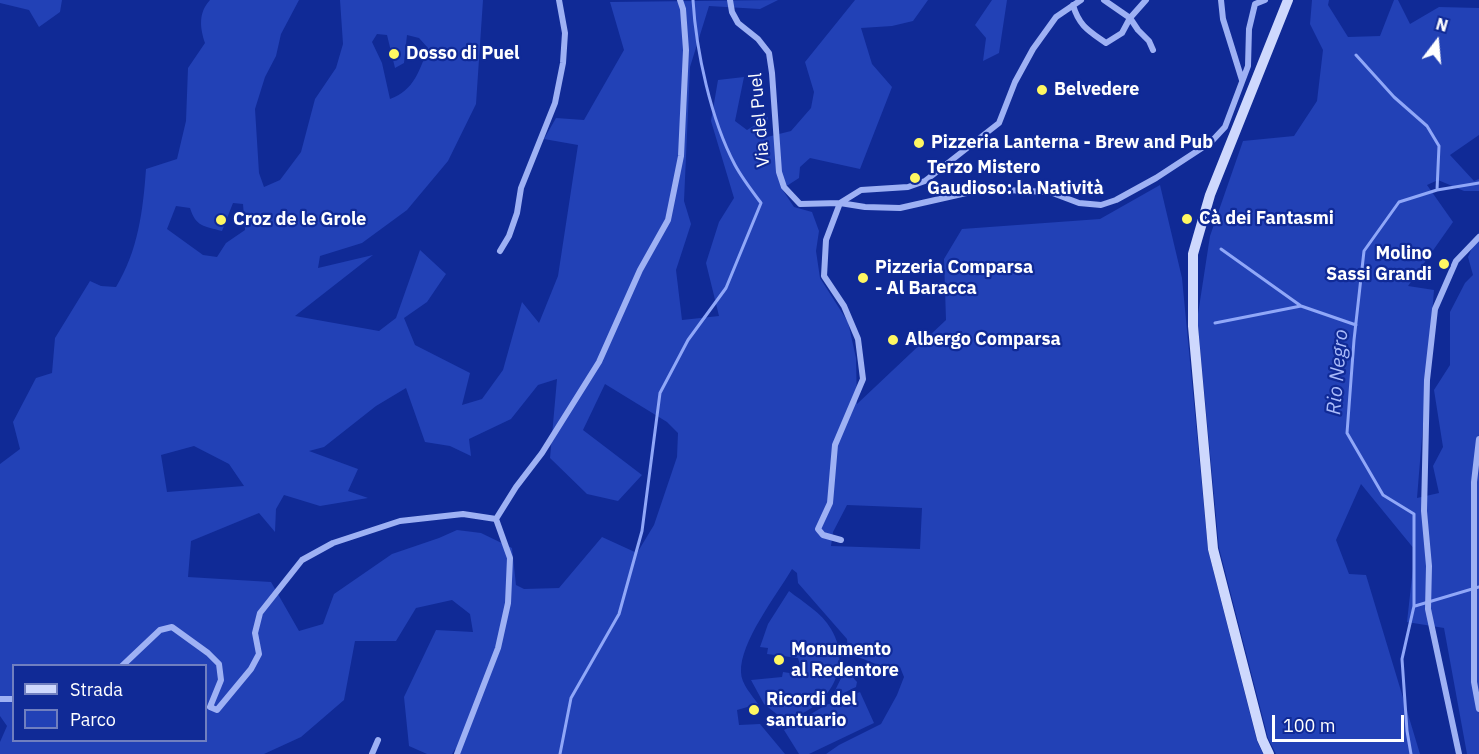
<!DOCTYPE html>
<meta charset="utf-8">
<style>
body{margin:0}
#map{position:relative;width:1479px;height:754px;overflow:hidden;background:#102a96;font-family:"IBM Plex Sans",sans-serif}
canvas{display:block}
.legend{position:absolute;left:12px;top:664px;width:195px;height:78px;box-sizing:border-box;background:#102a96;border:2px solid #707fc0;margin:0;padding:8px 10px;list-style:none;font-size:18px;color:#fff}
.legend li{display:flex;align-items:center;gap:12px;height:30px}
.legend b{width:30px;border:2px solid #707fc0}
.north{position:absolute;left:1407px;top:12px;width:60px;height:60px;-webkit-text-stroke:4px #102a96;paint-order:stroke;rotate:16deg;font-size:16px;font-weight:700;line-height:24px;text-align:center;color:#fff}
.north::after{content:'';display:block;margin:auto;width:21px;height:27px;background:#fff;clip-path:polygon(50% 0,100% 100%,50% 72%,0 100%)}
.scale{position:absolute;left:1272px;top:715px;width:132px;height:27px;box-sizing:border-box;border:3px solid #fff;border-top:0;padding-left:8px;font-size:18px;line-height:21px;white-space:nowrap;color:#fff;-webkit-text-stroke:4px #102a96;paint-order:stroke}
</style>
<div id="map">
<canvas width="1479" height="754"></canvas>
<ul class="legend">
<li><b style="height:8px;background:#ced8fd"></b>Strada</li>
<li><b style="height:16px;background:#2241b6"></b>Parco</li>
</ul>
<div class="north">N</div>
<div class="scale">100 m</div>
</div>
<script>
const ctx = document.querySelector('canvas').getContext('2d');
ctx.lineJoin = 'round';
function fill(path, color) {
  ctx.fillStyle = color;
  ctx.fill(path, 'evenodd');
}
function stroke(path, color, width, dash) {
  ctx.strokeStyle = color;
  ctx.lineWidth = width;
  ctx.lineCap = dash ? 'butt' : 'round';
  ctx.setLineDash(dash || []);
  ctx.stroke(path);
}
function write(font, color, halo, rows, align = 'center') {
  ctx.font = font + ' "IBM Plex Sans",sans-serif';
  ctx.lineWidth = 4.5;
  ctx.setLineDash([]);
  ctx.textBaseline = 'middle';
  ctx.strokeStyle = halo;
  ctx.fillStyle = color;
  for (const [text, x, y, turn = 0] of rows) {
    ctx.save();
    ctx.translate(x, y);
    ctx.rotate((+turn || 0) * Math.PI / 180);
    ctx.textAlign = isNaN(turn) ? turn : align;
    if (halo) ctx.strokeText(text, 0, 0);
    ctx.fillText(text, 0, 0);
    ctx.restore();
  }
}
const green = new Path2D(`
 M0,0h62l-2,12 -21,15 -10,-17 -29,-7z
 M210,0h89l-18,34 -5,22 -11,21 -10,32 4,64 5,14 16,-7 21,-28 14,-53 21,-31 7,-24 -3,-44h143l-7,104 -28,57 -41,49 -45,33 -42,13 -2,12 55,-13 -78,61 84,15 17,-13 24,-68 26,24 -19,28 -23,16 11,27 55,28 -8,32 20,-6 21,-29 19,-68 17,21 19,-47 20,-131 -34,-6 12,-21 28,2 40,-70 -14,-48 168,-2 -18,9 -51,-3 -19,61 -6,134 7,23 -15,46 6,50 37,-4 -13,-53 13,-41 15,-24 -23,-77 7,-41 26,-3 -9,44 12,9 21,-13 -5,21 28,-7 20,-23 3,-16 -9,-30 50,-62h73l-15,21 -21,5 -31,2 11,36 20,23 -32,82 -50,-11 -10,9 -1,11 -17,11 12,18 18,5 7,19 -3,20 4,27 28,44 8,36 1,46 89,-84 -2,-61 18,-30 138,-10 60,-34 22,93 26,272 49,191 6,13h-437l13,-9 42,-21 16,-29 7,-18 -4,-10 -14,1 -33,-13 -5,-6 -1,-10 -49,-56 -1,-10 -5,-4c-16,27 -52,73 -51,103 0,12 11,23 17,32l-21,6 2,15 21,-1 25,30h-326l-4,-5 -3,5h-25l-18,-8 -5,-49 32,-67 37,2 -3,-18 -18,-14 -36,8 -20,33h-41l-11,59 -43,37 -37,17h-264v-12l7,-16 -7,-10v-252l20,-15 -7,-27 23,-44 16,-5 3,-35 35,-57 11,5 15,1c22,-36 27,-76 30,-118l31,-10 9,-38 2,-53 17,-25c-5,-15 -7,-30 5,-43zM377,34l10,1 8,33 9,-5 3,-28 12,3 9,10c-8,21 -14,43 -38,51l-8,-36 -10,-21zM233,203l10,1 2,26 -19,13 -9,14 -14,-2 -36,-26 9,-23 14,2c6,19 14,18 32,23zM557,379l-7,79 37,36 31,7 24,-26 -59,-45 22,-46 62,38 11,11 -1,24 -23,68 -17,28 -35,-16 -43,51 -35,1 -8,-4 -4,-37 -31,-15 -24,-3 -18,8 -47,16 -58,40 -11,30 -24,7 -28,-49 -83,-5 3,-36 68,-28 16,19 1,-23 8,-14 36,11 48,-8 -20,-7 10,-22 -49,-18 15,-4 52,-41 30,-18 19,54 25,4 21,10 -2,-17 42,-20 27,-34zM194,446l35,18 15,22 -77,6 -6,-37zM847,505l75,3 -2,41 -89,-3 2,-14zM14,666h192v74h-192z
 M992,0h15l-8,53 -16,8 3,-23 -11,-13z
 M1312,0h17l-1,5 20,32 32,-1 14,-36h4l12,24 29,-17 40,1v127l-29,20 24,26 5,-2v12h-15l-26,-11 -11,5 26,37 -45,64 26,4 -17,208 22,-5 -6,-27 10,-19 -9,-57 16,-25v-53l15,-29 8,-8 -5,-18 11,-25v522h-12l-23,-126 -37,-6 8,-72 -54,-66 -25,56 13,34 17,1 54,179h-144l-8,-16 -49,-190 -21,-222v-12l12,-78 33,-95 51,-5 23,-35 6,-51 -13,-26z
 M789,591c14,11 33,22 42,38 24,40 -6,84 -48,90l-19,-15 -13,-24 31,-3 1,-5 13,2 1,-4 4,-2 -3,-10 -31,-4 1,-6 -8,-1 8,-23z
 M847,671l10,11 -1,5 -25,12 13,-27z
 M860,692l14,31 -65,31h-10l-15,-24 42,-25z`);
const stream = new Path2D(`
 M1356,55l38,42 33,29 12,20 -2,44
 M1221,249l80,57 55,19
 M1215,323l86,-17
 M1415,606l64,-19
 M560,754l11,-56 48,-84 23,-83 18,-138 28,-53 38,-52 35,-85c-9,-12 -19,-25 -26,-38 -24,-45 -39,-114 -42,-165
 M1411,754l-4,-23 -5,-72 12,-53v-92l-31,-19 -36,-62 7,-93 10,-89 35,-49 38,-12 42,-7`);
const street = new Path2D(`
 M730,0l2,12 6,11 20,16 11,14 3,20 7,99 5,15 16,17 40,-1 25,4 35,1 84,-19 66,3 29,11 22,2 15,-5 40,-22 55,-36 14,-15 23,-61 1,-37 6,-25 10,-4
 M1104,0l26,18 8,12 11,11 4,9
 M1221,0l2,19 19,61
 M1073,5c6,21 16,26 33,38l16,-10 8,-15 16,-18
 M500,251l9,-15 8,-23 4,-25 34,-85 8,-40 2,-30 -6,-33
 M1479,439l-5,43v200l5,27
 M496,519l20,-32 26,-34 57,-91 41,-92 28,-50 13,-64 5,-106 -3,-41 -3,-9
 M841,540l-18,-5 -5,-6 12,-26 5,-58 28,-66 -5,-40 -14,-33 -20,-30 2,-36 14,-37 21,-13 47,-3 17,-6 74,-58 16,-41 18,-33 23,-32 25,-17
 M122,666l38,-36 12,-3 36,26 11,11 2,16 -11,27 7,3 34,-41 8,-15 -4,-21 5,-20 42,-53 31,-17 67,-22 63,-7 33,5
 M0,699h14
 M372,754l6,-14
 M457,754l41,-106 10,-45 2,-45 -14,-39
 M1459,754l-31,-145 1,-43 -5,-55 3,-131 8,-71 21,-48 23,-24`);
const secondary = new Path2D(`
 M1269,754l-7,-15 -49,-190 -20,-223v-72l17,-59 78,-195`);
const markers = [
 [394,54,6,"#fff762"],
 [1042,90,6,"#fff762"],
 [919,143,6,"#fff762"],
 [915,178,6,"#fff762"],
 [1187,219,6,"#fff762"],
 [221,220,6,"#fff762"],
 [1444,264,6,"#fff762"],
 [863,278,6,"#fff762"],
 [893,340,6,"#fff762"],
 [779,660,6,"#fff762"],
 [754,710,6,"#fff762"]
];
const poiNames = [
 ["Dosso di Puel",406,54],
 ["Belvedere",1054,90],
 ["Pizzeria Lanterna - Brew and Pub",931,143],
 ["Terzo Mistero",927,168],
 ["Gaudioso: la Natività",927,189],
 ["Cà dei Fantasmi",1199,219],
 ["Croz de le Grole",233,220],
 ["Molino",1432,254,"right"],
 ["Sassi Grandi",1432,275,"right"],
 ["Pizzeria Comparsa",875,268],
 ["- Al Baracca",875,289],
 ["Albergo Comparsa",905,340],
 ["Monumento",791,650],
 ["al Redentore",791,671],
 ["Ricordi del",766,700],
 ["santuario",766,721]
];
const streetNames = [
 ["Via del Puel",760,120,-95]
];
const waterNames = [
 ["Rio Negro",1338,372,-85]
];
fill(green, '#2241b6');
stroke(stream, '#90a7f8', 3);
stroke(street, '#9eb1f4', 6);
stroke(secondary, '#ced8fd', 10);
for (const [x, y, r, color] of markers) {
  const dot = new Path2D();
  dot.arc(x, y, r, 0, 2 * Math.PI);
  ctx.fillStyle = color;
  ctx.fill(dot);
  stroke(dot, '#102a96', 2);
}
write('bold 18px', '#fff', '#102a96', poiNames, 'left');
write('18px', '#fff', '#102a96', streetNames);
write('italic 20px', '#abbcfb', '#102a96', waterNames);
</script>
